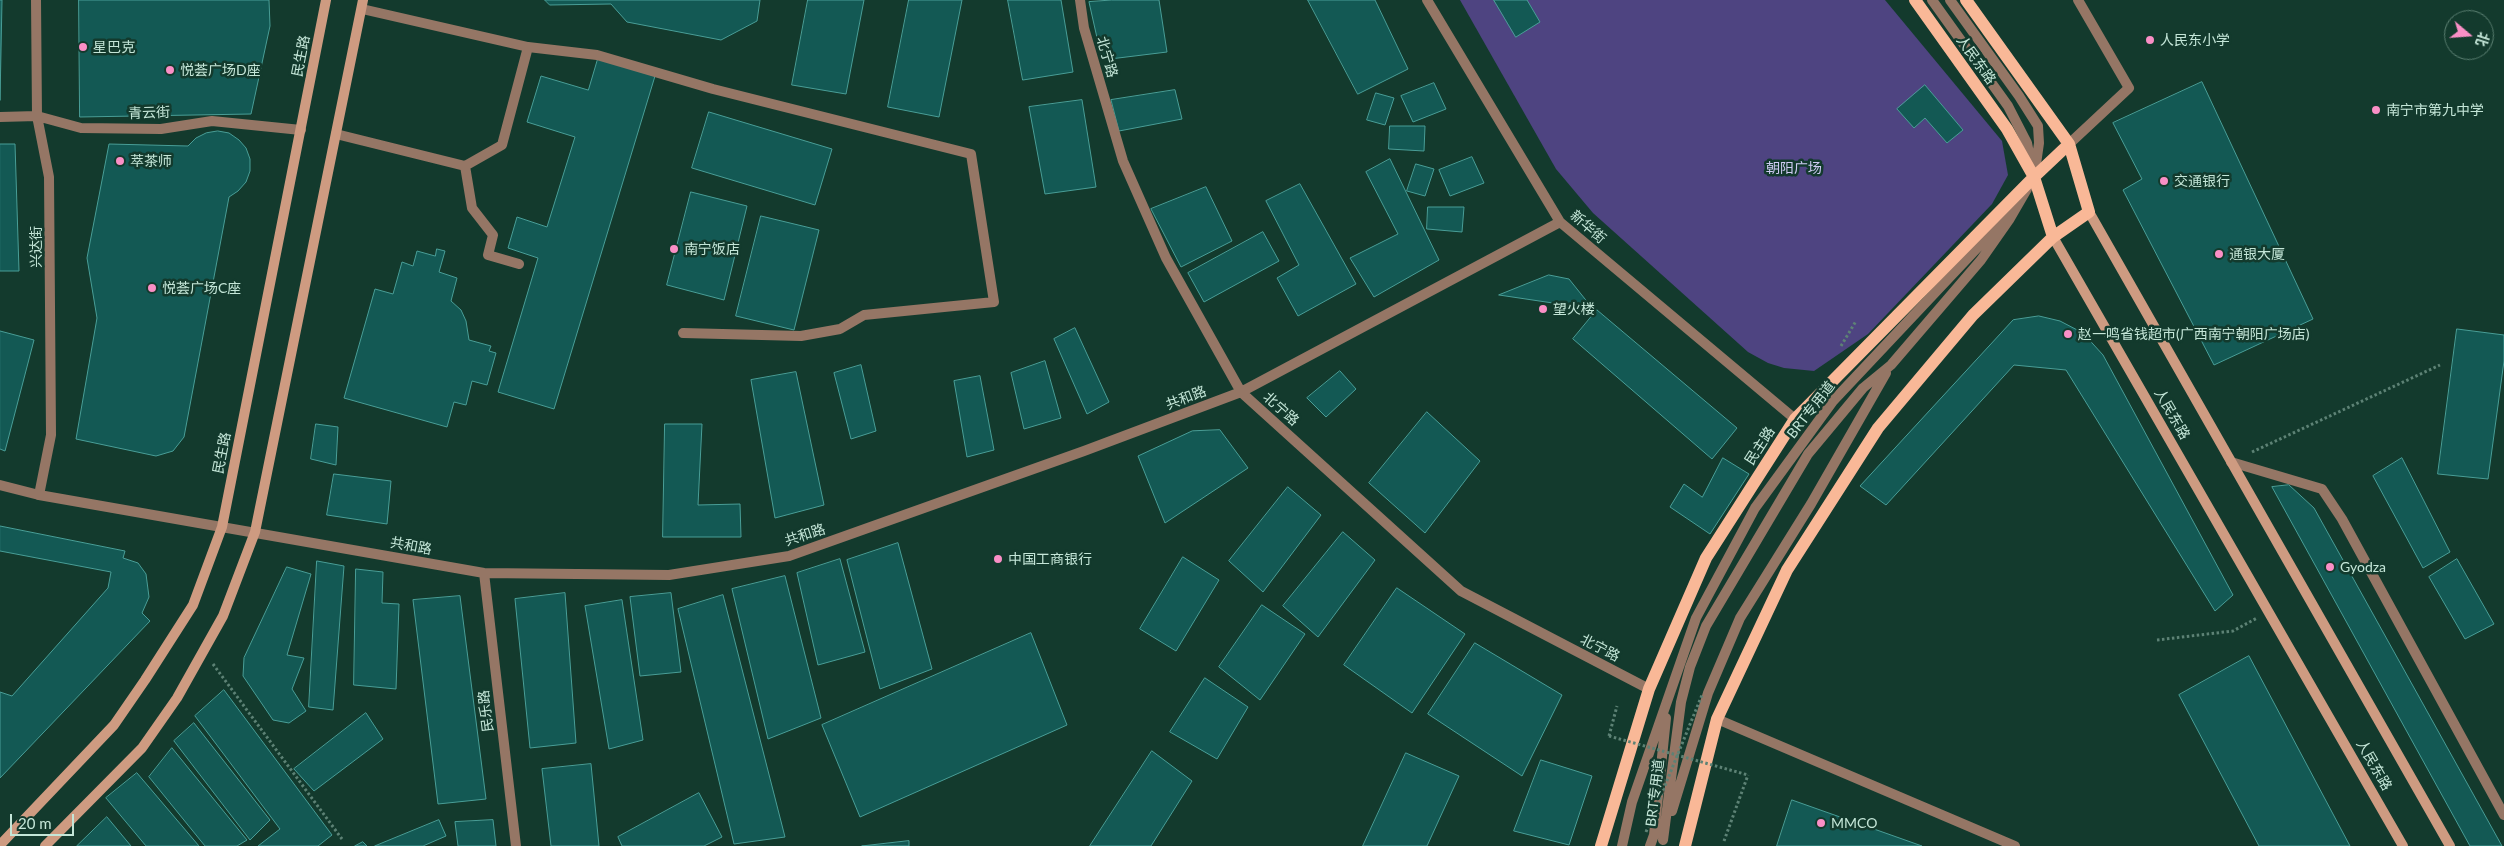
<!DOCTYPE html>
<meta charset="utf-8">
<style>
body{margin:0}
#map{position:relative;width:2504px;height:846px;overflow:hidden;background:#133a2d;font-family:Lato,"Noto Sans SC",sans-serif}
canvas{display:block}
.north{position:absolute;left:2444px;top:10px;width:50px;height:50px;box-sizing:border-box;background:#133a2d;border:1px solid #5a7f71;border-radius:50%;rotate:108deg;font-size:14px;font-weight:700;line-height:20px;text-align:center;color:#c4e6d8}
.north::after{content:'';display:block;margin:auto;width:18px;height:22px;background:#fa8fc6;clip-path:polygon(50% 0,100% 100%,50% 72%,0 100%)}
.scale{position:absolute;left:10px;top:814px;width:64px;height:22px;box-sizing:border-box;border:2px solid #c4e6d8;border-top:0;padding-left:6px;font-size:15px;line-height:18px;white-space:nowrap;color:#c4e6d8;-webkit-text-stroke:4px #133a2d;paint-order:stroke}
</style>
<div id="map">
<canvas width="2504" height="846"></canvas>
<div class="north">北</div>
<div class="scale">20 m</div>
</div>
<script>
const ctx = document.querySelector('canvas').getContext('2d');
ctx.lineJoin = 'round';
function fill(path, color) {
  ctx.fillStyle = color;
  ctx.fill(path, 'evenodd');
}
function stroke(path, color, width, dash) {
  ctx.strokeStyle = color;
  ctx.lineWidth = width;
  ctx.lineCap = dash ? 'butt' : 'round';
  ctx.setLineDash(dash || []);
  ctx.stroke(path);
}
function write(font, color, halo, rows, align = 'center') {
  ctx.font = font + ' Lato,"Noto Sans SC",sans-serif';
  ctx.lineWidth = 5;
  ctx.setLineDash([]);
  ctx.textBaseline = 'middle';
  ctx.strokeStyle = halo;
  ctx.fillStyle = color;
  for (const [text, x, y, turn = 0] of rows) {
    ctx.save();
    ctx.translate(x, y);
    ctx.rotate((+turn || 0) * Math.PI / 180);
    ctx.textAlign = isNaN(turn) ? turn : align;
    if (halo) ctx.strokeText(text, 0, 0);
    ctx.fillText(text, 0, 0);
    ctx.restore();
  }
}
const green = new Path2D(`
 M1460,0h425l117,141 6,34 -16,29 -124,130 -54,37 -30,-3 -16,-5 -20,-11 -155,-139 -37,-44z`);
const building = new Path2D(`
 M0,0h2l-2,100z
 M79,0h190l1,26 -19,88 -171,3z
 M545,0h215l-3,21 -36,19 -94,-18 -16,-18 -61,1z
 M808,0h56l-18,94 -54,-9z
 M909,0h53l-23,117 -51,-10z
 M1008,0h53l12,72 -50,8z
 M1112,0h47l8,52 -65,8 -13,-58z
 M1308,0h67l33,69 -50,25z
 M1494,0h33l13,22 -24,15z
 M598,59l57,17 -101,333 -56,-17 40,-134 -30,-10 9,-31 30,10 28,-90 -48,-15 14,-46 47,14z
 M2202,82l111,237 -99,46 -91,-175 19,-11 -29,-56z
 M1434,83l12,26 -33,13 -12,-26z
 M1925,85l38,45 -16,13 -22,-25 -11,10 -17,-19z
 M1175,90l7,29 -63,12 -8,-31z
 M1376,93l18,5 -9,27 -18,-5z
 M1082,100l14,87 -51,7 -16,-87z
 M709,112l123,37 -17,56 -123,-37z
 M1390,126h35l-1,25 -35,-2z
 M218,131l11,2 10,7 7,8 4,11v12l-4,11 -8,9 -9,6 -45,240 -11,14 -17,5 -80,-17 21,-121 -10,-60 22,-114 79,2 8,-8 10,-5z
 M0,144h15l4,127h-19z
 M1472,157l12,26 -34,13 -11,-26z
 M1390,159l49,101 -65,37 -24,-39 48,-24 -32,-62z
 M1416,164l18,5 -9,27 -18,-5z
 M1300,184l56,100 -58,32 -21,-38 22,-13 -33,-64z
 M1206,187l26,54 -51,26 -30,-58z
 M691,192l56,14 -23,94 -57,-15z
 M1428,207h36l-2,25 -35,-3z
 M761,216l58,14 -25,100 -58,-14z
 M1263,232l16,29 -75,41 -16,-29z
 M437,249l8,2 -6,21 18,6 -6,23 10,9 5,11 3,19 22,6 -2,5 7,2 -9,32 -15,-4 -6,24 -12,-3 -7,25 -103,-29 31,-109 18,5 9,-32 11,4 4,-15 18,5z
 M1549,275l20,4 24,30 -94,-14z
 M1597,310l140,118 -25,31 -139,-120z
 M2039,316l21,5 23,12 20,22 130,240 -18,16 -149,-241 -52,-5 -128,140 -26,-19 153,-166z
 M1075,328l34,74 -22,12 -33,-75z
 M2457,329l47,6v26l-16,118 -50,-5z
 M0,331l34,9 -29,111 -5,-2z
 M1045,361l16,57 -37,11 -13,-56z
 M861,365l15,66 -25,8 -17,-66z
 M1340,371l16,18 -30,28 -19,-19z
 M796,372l28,133 -49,13 -24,-138z
 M980,376l14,74 -27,7 -13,-76z
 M1427,412l53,49 -55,72 -56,-50z
 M316,424l22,3 -2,38 -25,-6z
 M665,424h37l-4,81 42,-1 1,33h-78z
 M1220,430l28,38 -83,55 -27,-67 54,-25z
 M1723,458l26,16 -39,60 -40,-27 14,-23 18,13z
 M2402,458l48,94 -27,16 -50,-92z
 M334,474l57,7 -4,43 -60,-9z
 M2289,485l25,23 188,338h-32l-198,-359z
 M1288,487l33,28 -58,77 -34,-31z
 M0,526l125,25 -2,7 15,5 8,11 3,23 -7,16 8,8 -150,157v-86l12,4 96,-108 3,-16 -111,-21z
 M1343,532l32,28 -57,77 -35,-31z
 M898,543l34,126 -52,20 -33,-129z
 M1183,557l36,23 -43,71 -36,-22z
 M840,559l25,93 -47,13 -21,-92z
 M2457,559l37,65 -29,15 -36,-62z
 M317,561l27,5 -11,144 -24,-3z
 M287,567l24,7 -24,81 17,3 -12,31 14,22 -17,12 -16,-3 -30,-44 1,-18z
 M356,569l27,3 -1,31 17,1 -3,85 -42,-4z
 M785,576l36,142 -53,21 -36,-150z
 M1397,588l68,46 -53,79 -68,-48z
 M565,593l11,150 -46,5 -15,-149z
 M671,593l10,79 -41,4 -10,-79z
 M723,595l62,242 -51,7 -56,-235z
 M460,596l26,203 -48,5 -25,-204z
 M622,600l21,140 -34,9 -24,-143z
 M1262,605l43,29 -45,66 -41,-33z
 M1031,633l36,92 -207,92 -38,-92z
 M1475,643l87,52 -40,81 -94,-62z
 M2249,656l101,190h-91l-80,-151z
 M1205,678l43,29 -31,52 -47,-27z
 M224,690l108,145 -14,11h-60l22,-17 -85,-113z
 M366,713l17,26 -69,52 -20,-22z
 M194,723l76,97 -20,20 -76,-99z
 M172,748l75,92 -10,6h-32l-56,-69z
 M1152,751l40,30 -41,65h-61z
 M1406,753l53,23 -32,70h-64z
 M1541,760l51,16 -23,69 -55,-14z
 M591,764l8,82h-48l-9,-77z
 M137,773l62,73h-53l-40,-48z
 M699,793l23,44 -18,9h-82l-4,-9z
 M1792,800l130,46h-145z
 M107,817l24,29h-54z
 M439,820l7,16 -23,10h-48z
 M493,820l3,26h-38l-3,-24z
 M909,841v5h-47z
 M363,842l4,4h-12z`);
const path = new Path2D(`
 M1841,346l15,-25
 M2252,452l188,-87
 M2157,640l76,-9 24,-13
 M213,664l129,175
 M1609,736l8,-30
 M1724,841l24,-66`);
const service = new Path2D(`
 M1932,0l76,106 19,37 5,26
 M1950,0l69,96 19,30 1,17 -4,28
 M362,9l166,38 69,8 116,34 258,65 23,148 -130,13 -24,14 -39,7 -118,-3
 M336,134l129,32 37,-21 26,-98
 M465,166l7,42 21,27 -5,20 31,9
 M2231,462l91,27 20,30 162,296
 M1717,719l298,127
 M1672,811l36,-118 32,-75 71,-114 75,-131
 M1663,840l18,-138 9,-35 16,-41 102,-172 55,-66 28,-23 90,-105 28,-40 18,-31
 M1622,846l10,-44 64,-184 59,-110 78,-107 145,-154 28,-35
 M1650,846l4,-11 12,-117`);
const pedestrian = new Path2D(`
 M36,0l1,116 12,61 2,258 -12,60
 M0,117l37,-1 44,12 80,1 51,-8 89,9`);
const minor = new Path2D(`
 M1080,0l4,28 39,133 43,97 75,134 220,199 188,98
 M1427,0l133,222 235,197
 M2069,144l60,-56 -51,-88
 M0,485l39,10 445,78 185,2 120,-19 295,-105 157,-59 319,-170
 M484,573l32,273`);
const secondary = new Path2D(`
 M2089,212l361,634
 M2053,237l350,609
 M0,845l114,-120 31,-45 48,-75 29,-78 104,-527
 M45,846l97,-98 35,-50 46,-82 32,-84 108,-532`);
const primary = new Path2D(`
 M1915,0l92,129 27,48 19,60
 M1601,846l48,-157 57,-131 89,-139 239,-242 35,-33
 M1685,846l32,-127 70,-149 91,-142 95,-113 80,-78 36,-25 -20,-68 -103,-144`);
const pathBridge = new Path2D(`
 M1609,736l139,39
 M1646,832l56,-137`);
const markers = [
 [2150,40,5,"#fa8fc6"],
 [83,47,5,"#fa8fc6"],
 [170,70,5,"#fa8fc6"],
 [2376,110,5,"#fa8fc6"],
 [120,161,5,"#fa8fc6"],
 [2164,181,5,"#fa8fc6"],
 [674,249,5,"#fa8fc6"],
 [2219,254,5,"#fa8fc6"],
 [152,288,5,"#fa8fc6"],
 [1543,309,5,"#fa8fc6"],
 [2068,334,5,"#fa8fc6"],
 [998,559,5,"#fa8fc6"],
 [2330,567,5,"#fa8fc6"],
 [1821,823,5,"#fa8fc6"]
];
const poiNames = [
 ["人民东小学",2160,40],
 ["星巴克",93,47],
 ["悦荟广场D座",180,70],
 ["南宁市第九中学",2386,110],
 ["萃茶师",130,161],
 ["交通银行",2174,181],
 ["南宁饭店",684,249],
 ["通银大厦",2229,254],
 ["悦荟广场C座",162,288],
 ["望火楼",1553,309],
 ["赵一鸣省钱超市(广西南宁朝阳广场店)",2078,334],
 ["中国工商银行",1008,559],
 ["Gyodza",2340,567],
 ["MMCO",1831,823]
];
const streetNames = [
 ["民生路",301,56,-79],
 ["北宁路",1107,57,74],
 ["人民东路",1976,60,54],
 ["青云街",149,113,-2],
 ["新华街",1588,227,41],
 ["兴达街",36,247,-90],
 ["共和路",1186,398,-21],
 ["北宁路",1281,409,42],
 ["BRT专用道",1811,410,-52],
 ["人民东路",2172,414,60],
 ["民主路",1760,446,-57],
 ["民生路",222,453,-79],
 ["共和路",805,535,-18],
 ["共和路",411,546,10],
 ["北宁路",1600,648,27],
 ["民乐路",486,711,-97],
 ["人民东路",2374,765,60],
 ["BRT专用道",1655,793,-83]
];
const parkNames = [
 ["朝阳广场",1794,168]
];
fill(green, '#4e4481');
fill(building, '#135954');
stroke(building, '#499e97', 1);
stroke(path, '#5d8275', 3, [2.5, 2.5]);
stroke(service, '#957665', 10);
stroke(pedestrian, '#957665', 10);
stroke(minor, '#957665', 10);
stroke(secondary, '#ce9b81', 10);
stroke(primary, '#f9b897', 12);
stroke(pathBridge, '#5d8275', 3, [2.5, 2.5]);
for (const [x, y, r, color] of markers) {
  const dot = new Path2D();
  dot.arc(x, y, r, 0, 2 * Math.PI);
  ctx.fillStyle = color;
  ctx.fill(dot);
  stroke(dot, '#133a2d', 2);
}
write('14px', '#c4e6d8', '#133a2d', poiNames, 'left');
write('14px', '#c4e6d8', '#133a2d', streetNames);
write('14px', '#cfccf3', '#133a2d', parkNames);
</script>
